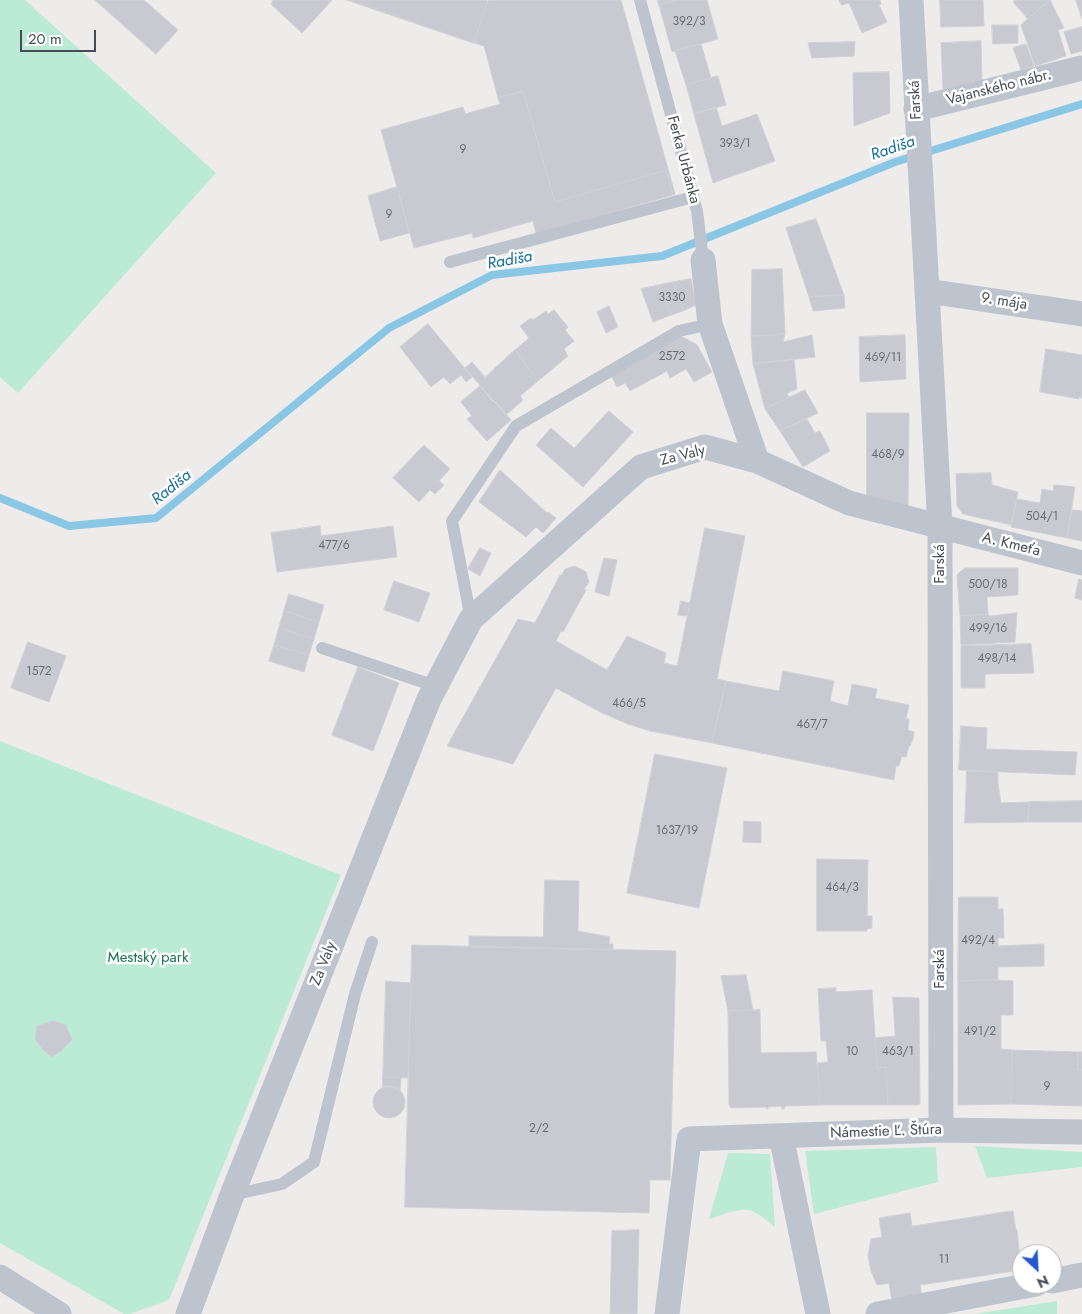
<!DOCTYPE html>
<meta charset="utf-8">
<style>
body{margin:0}
#map{position:relative;width:1082px;height:1314px;overflow:hidden;background:#eeeceb;font-family:Jost,sans-serif}
canvas{display:block}
.north{position:absolute;left:1012px;top:1244px;width:50px;height:50px;box-sizing:border-box;background:#fff;border:1px solid #b5b7bc;border-radius:50%;rotate:155deg;font-size:14px;font-weight:700;line-height:20px;text-align:center;color:#454c58}
.north::after{content:'';display:block;margin:auto;width:18px;height:22px;background:#2358d1;clip-path:polygon(50% 0,100% 100%,50% 72%,0 100%)}
.scale{position:absolute;left:20px;top:30px;width:76px;height:22px;box-sizing:border-box;border:2px solid #454c58;border-top:0;padding-left:6px;font-size:15px;line-height:18px;white-space:nowrap;color:#454c58;-webkit-text-stroke:4px #fff;paint-order:stroke}
</style>
<div id="map">
<canvas width="1082" height="1314"></canvas>
<div class="north">N</div>
<div class="scale">20 m</div>
</div>
<script>
const ctx = document.querySelector('canvas').getContext('2d');
ctx.lineJoin = 'round';
function fill(path, color) {
  ctx.fillStyle = color;
  ctx.fill(path, 'evenodd');
}
function stroke(path, color, width, dash) {
  ctx.strokeStyle = color;
  ctx.lineWidth = width;
  ctx.lineCap = dash ? 'butt' : 'round';
  ctx.setLineDash(dash || []);
  ctx.stroke(path);
}
function write(font, color, halo, rows, align = 'center') {
  ctx.font = font + ' Jost,sans-serif';
  ctx.lineWidth = 5;
  ctx.setLineDash([]);
  ctx.textBaseline = 'middle';
  ctx.strokeStyle = halo;
  ctx.fillStyle = color;
  for (const [text, x, y, turn = 0] of rows) {
    ctx.save();
    ctx.translate(x, y);
    ctx.rotate((+turn || 0) * Math.PI / 180);
    ctx.textAlign = isNaN(turn) ? turn : align;
    if (halo) ctx.strokeText(text, 0, 0);
    ctx.fillText(text, 0, 0);
    ctx.restore();
  }
}
const green = new Path2D(`
 M0,0h25l191,173 -198,220 -18,-16z
 M0,741l341,134 -172,425 -39,14h-6l-124,-71z
 M975,1146l107,6v15l-95,11z
 M936,1147l2,35 -124,32 -9,-63z
 M728,1153l42,1 5,73c-7,-6 -19,-16 -27,-17 -9,-2 -30,6 -39,9z
 M1057,1301v13h-82z`);
const stream = new Path2D(`
 M0,498l69,28 87,-8 233,-190 103,-53 170,-19 233,-94 187,-58`);
const building = new Path2D(`
 M95,0h49l34,30 -22,24z
 M274,0h58l-30,33 -31,-29z
 M347,0h137l4,1 -14,42z
 M496,0h125l54,194 -2,1 -7,-25 -111,32 -32,-111 -25,7 -14,-52 -10,-3 14,-42z
 M658,0h19l-18,5z
 M677,0h30l11,39 -46,13 -13,-47z
 M839,0h41l1,4 -2,1 8,17 -25,11 -13,-30 -7,2z
 M940,0h43l1,26 -43,1z
 M1015,0h35l-22,19 -15,-17z
 M1050,0l14,28 -6,2 8,26 -31,10 -14,-41z
 M1076,0h6v19z
 M992,25h26v18l-25,1z
 M1082,27v24l-11,3 -7,-22z
 M981,41l1,43 -32,10 -7,-5 -2,-46z
 M855,42l-1,14 -42,2 -4,-15z
 M701,44l10,34 -25,7 -11,-34z
 M1026,44l8,22 -13,4 -8,-22z
 M889,72l1,41 -36,13 -1,-53z
 M718,76l8,29 -32,9 -8,-29z
 M523,91l32,111 111,-32 7,25 -137,39 -3,-13 -60,17 -1,-5 -58,15 -33,-118 82,-23 2,7 35,-10 -2,-6z
 M716,107l6,19 35,-12 18,47 -62,22 -19,-69z
 M397,187l12,46 -29,8 -12,-45z
 M816,219l28,76 -35,2 -23,-69z
 M782,269l3,64 -8,2 -26,1 1,-66z
 M691,279l5,26 -13,6 -9,-29z
 M674,282l9,29 -12,4 -12,-30z
 M659,285l12,30 -18,7 -12,-33z
 M844,295l1,13 -32,3 -4,-14z
 M609,306l9,21 -12,6 -9,-21z
 M554,310l14,17 -3,3 9,11 -10,8 4,7 -30,25 -23,-31 14,-12 -9,-12 11,-8 2,2 13,-9 2,3z
 M428,324l44,53 -6,5 -5,-7 -11,9 -6,-7 -13,10 -31,-40z
 M785,333l-2,9 29,-7 3,22 -62,7 -2,-28 26,-1z
 M905,335l1,44 -46,3 -1,-45z
 M681,336l16,9 15,27 -18,10 -8,-13 -16,9 -3,-7 -37,20 -5,-8 -8,4 -7,-14z
 M1046,349l36,6v43l-3,-1v2l-39,-7z
 M515,350l23,31 -18,15 3,4 -17,15 -41,-47 7,-6 13,15z
 M794,359l3,30 -10,4 2,4 -24,12 -12,-45z
 M480,386l13,16 2,-1 16,19 -24,21 -20,-22 5,-3 -11,-14z
 M805,390l13,23 -38,18 -15,-22z
 M609,411l24,21 -50,55 -47,-42 15,-17 23,20z
 M867,413h42l-1,93 -41,-9z
 M807,419l8,14 5,-2 10,20 -27,16 -23,-36z
 M424,445l26,24 -11,12 5,4 -9,9 -5,-4 -11,12 -26,-24z
 M500,470l47,43 1,-1 8,6 -13,15 -7,-6 -10,10 -47,-35z
 M991,473l1,12 26,7 -7,33 -48,-11 -6,-8 -1,-32z
 M1054,485l21,2 -8,51 -56,-11 6,-28 23,4 2,-14 11,2z
 M1072,510l10,1v30l-15,-3z
 M320,526l1,10 72,-10 4,31 -120,15 -6,-39z
 M705,528l40,8 -28,143 9,2 -14,62 -62,-12 -22,-7 -28,-12 -44,-24 -43,76 -66,-18 71,-127 17,4 25,-48 1,1 4,-7 10,-3 11,6 3,10 -5,7 2,1 -23,42 -2,-1 -5,10 51,29 20,-34 39,17 -2,10 13,3z
 M480,548l11,5 -11,23 -12,-7z
 M604,558l13,2 -8,36 -14,-4z
 M965,568h53v27l-31,2 1,17 -28,2 -3,-41z
 M1079,579l3,1v20l-7,-2z
 M394,581l36,12 -11,29 -35,-12z
 M289,594l35,11 -5,17 -35,-11z
 M681,601l9,2 -3,13 -9,-1z
 M284,611l35,11 -5,17 -35,-11z
 M1017,613l-2,29 -54,3 -1,-29 28,-2 1,2z
 M279,628l35,11 -5,16 -35,-10z
 M28,642l38,14 -17,46 -38,-14z
 M1031,644l3,29 -49,1v14h-24v-42z
 M274,645l35,10 -5,17 -35,-11z
 M358,667l41,16 -26,68 -41,-16z
 M783,671l51,10 -4,20 18,5 4,-22 25,5 -2,9 34,7 -3,14h3l-1,11 6,2 -1,7 -3,7h-1l-3,11 -4,-1 -3,10h-3l-2,14 -182,-37 14,-62 53,10z
 M961,726l26,2 -1,21 91,3 -2,23 -116,-5z
 M655,754l72,14 -28,140 -72,-15z
 M967,771l31,1v11l3,20 28,-1 -1,20 -63,1z
 M1082,801v21h-54l1,-20z
 M744,821l17,1v21l-18,-1z
 M817,859l51,1 -1,56h5v12l-5,1v2h-50z
 M545,880l34,1 -1,50 32,6 -1,7h4v6l-144,-3v-11l74,1z
 M959,897h39v12h5l1,29h-6v8l46,-2v22l-46,1v13l-40,1z
 M412,945l264,6 -6,229h-20l-1,33 -244,-6z
 M746,975l7,35 -25,1 -7,-35z
 M998,980l15,1v34h-12v34l11,1 -1,54 -53,1v-124z
 M386,981l25,2 -3,95 -25,-1z
 M836,988v4l36,-2 5,78 9,-1 2,38h-68l-3,-42 11,-1 -2,-21h-5l-3,-52z
 M893,997l26,1 1,106 -2,1h-30l-2,-38 -9,1 -2,-30 20,-2z
 M760,1010l1,43 55,-1 4,53 -35,1 -1,3h-2l-1,-3 -13,1v2h-2v-2l-35,1 -2,-3 -1,-94z
 M54,1021l12,4 6,15 -11,11 -9,6 -9,-7 -8,-11 2,-13z
 M1012,1050l66,2v18h4v36l-71,-2z
 M1078,1052h4v18h-4z
 M383,1077l18,1 -1,13 -6,-4h-9l-2,1z
 M373 1102a16 16 0 1 1 32 0a16 16 0 1 1-32 0Z
 M1013,1211l3,19h1l4,40 -101,15 2,13 -30,4 -3,-19 -12,2 -6,-14 -3,-15 3,-17 11,-2 -3,-19 31,-5 2,13z
 M639,1230l-2,84h-27l2,-83z`);
const lane = new Path2D(`
 M640,0l57,211 6,49
 M450,262l243,-65
 M471,619l-19,-98 64,-95 163,-95 31,-7
 M322,648l113,38
 M232,1195l50,-11 32,-22 41,-168 17,-52`);
const street = new Path2D(`
 M911,0l29,527 1,603
 M916,109l166,-41
 M703,260l7,64 47,137
 M927,291l155,23
 M781,1136l37,178
 M0,1277l59,37
 M1052,1281l30,-6
 M188,1314l44,-119 197,-496 42,-80 170,-152 64,-20 52,14 92,42 233,60
 M667,1314l22,-175 252,-9 141,2
 M878,1314l158,-30`);
const numberNames = [
 ["392/3",689,22],
 ["393/1",735,144],
 ["9",463,150],
 ["9",389,215],
 ["3330",672,298],
 ["2572",672,357],
 ["469/11",883,358],
 ["468/9",888,455],
 ["504/1",1042,517],
 ["477/6",334,546],
 ["500/18",988,585],
 ["499/16",988,629],
 ["498/14",997,659],
 ["1572",39,672],
 ["466/5",629,704],
 ["467/7",812,725],
 ["1637/19",677,831],
 ["464/3",842,888],
 ["492/4",978,941],
 ["491/2",980,1032],
 ["10",852,1052],
 ["463/1",898,1052],
 ["9",1047,1087],
 ["2/2",539,1129],
 ["11",944,1260]
];
const streetNames = [
 ["Vajanského nábr.",999,88,-14],
 ["Farská",916,100,-93],
 ["Ferka Urbánka",683,160,75],
 ["9. mája",1004,302,9],
 ["Za Valy",683,456,-14],
 ["A. Kmeťa",1011,545,14],
 ["Farská",940,564,-90],
 ["Za Valy",324,964,-68],
 ["Farská",940,969,-90],
 ["Námestie Ľ. Štúra",886,1132,-2]
];
const parkNames = [
 ["Mestský park",148,958]
];
const waterNames = [
 ["Radiša",893,149,-19],
 ["Radiša",510,261,-10],
 ["Radiša",172,488,-39]
];
fill(green, '#bbebd4');
stroke(stream, '#8ac7e5', 8);
fill(building, '#c9cad1');
stroke(building, '#d0d1d7', 1);
stroke(lane, '#bdc4cd', 12);
stroke(street, '#bdc4cd', 25);
write('12px', '#666c76', null, numberNames);
write('15px', '#454c58', '#fff', streetNames);
write('15px', '#1b7353', '#fff', parkNames);
write('italic 16px', '#146e9b', '#fff', waterNames);
</script>
